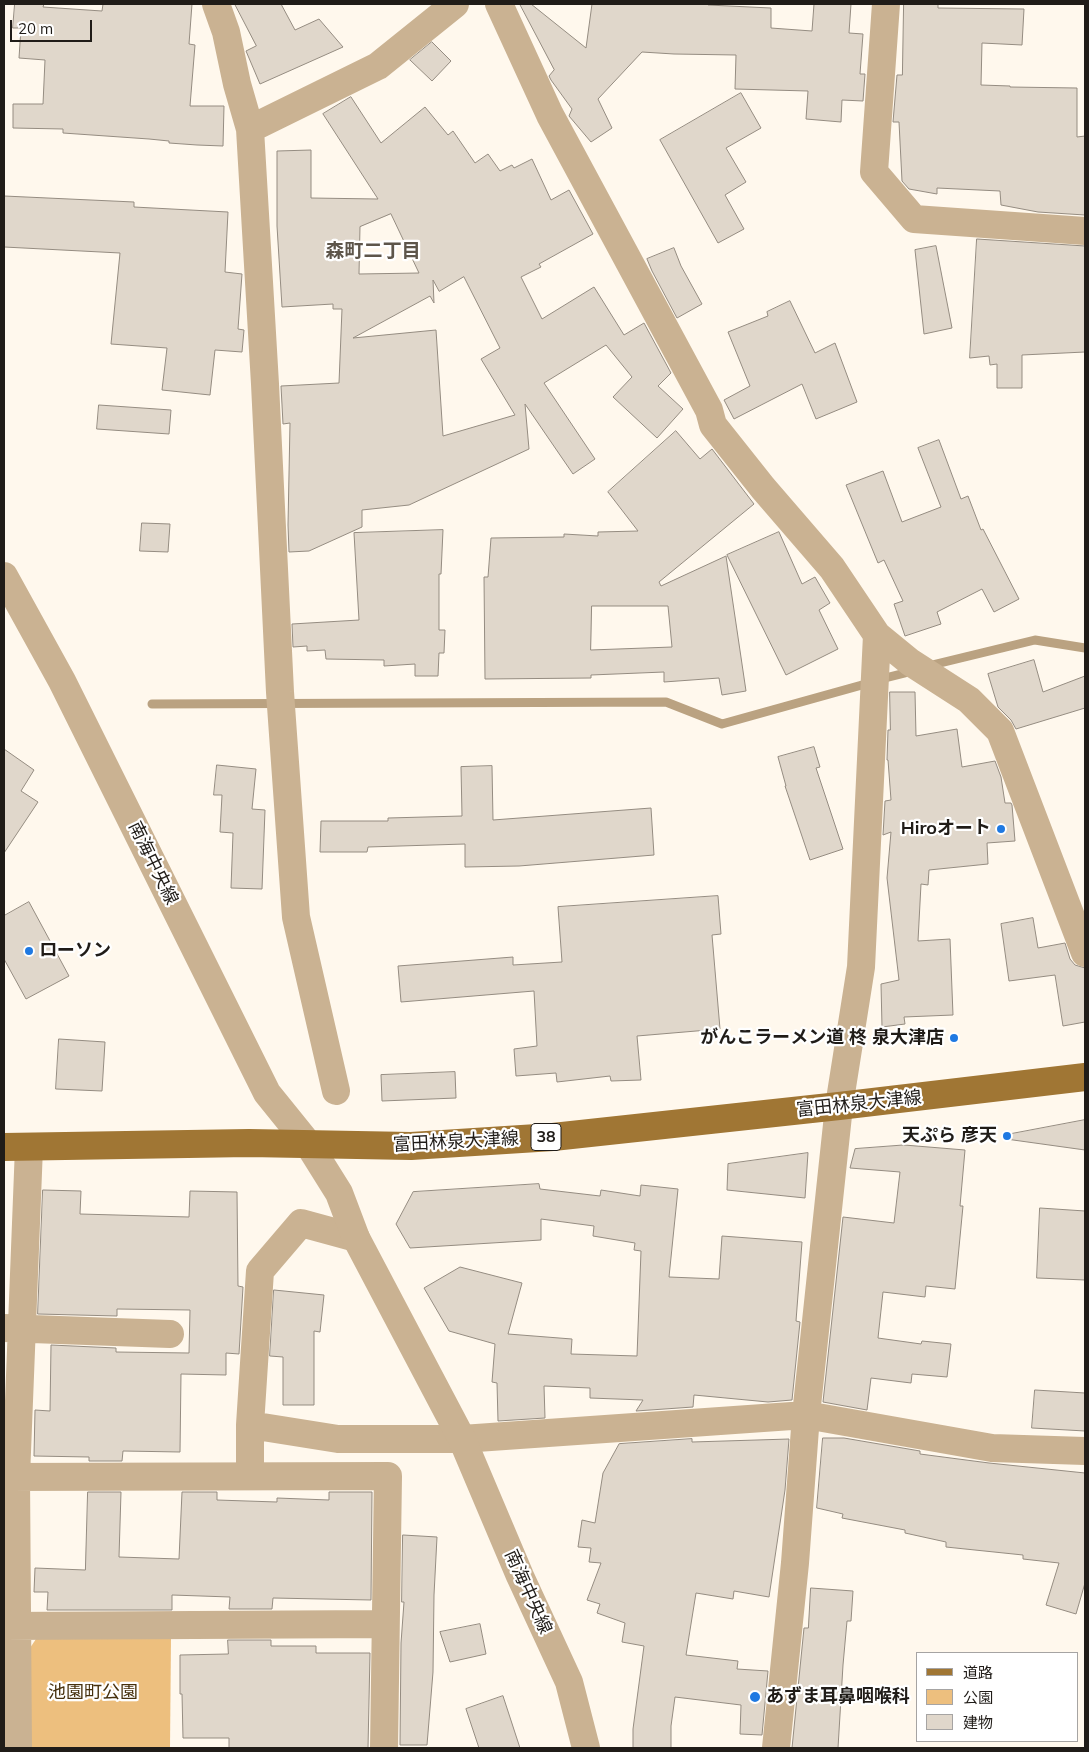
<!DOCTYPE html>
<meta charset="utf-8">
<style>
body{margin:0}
#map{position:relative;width:1089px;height:1752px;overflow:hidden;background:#fff8ed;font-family:Mulish,"Noto Sans JP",sans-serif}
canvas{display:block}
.frame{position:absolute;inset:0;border:5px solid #201c18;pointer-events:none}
.legend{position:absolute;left:916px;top:1652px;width:162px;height:90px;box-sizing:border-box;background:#fff;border:1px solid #a6a4a3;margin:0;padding:6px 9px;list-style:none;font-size:15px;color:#201c18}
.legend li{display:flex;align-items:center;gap:10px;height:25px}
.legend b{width:25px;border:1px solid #a6a4a3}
.scale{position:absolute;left:10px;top:20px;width:82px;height:22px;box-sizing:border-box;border:2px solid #201c18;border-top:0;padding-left:6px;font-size:15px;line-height:18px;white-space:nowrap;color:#201c18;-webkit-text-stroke:4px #fff;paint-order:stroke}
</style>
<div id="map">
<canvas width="1089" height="1752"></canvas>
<div class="frame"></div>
<ul class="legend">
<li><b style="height:6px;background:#a07634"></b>道路</li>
<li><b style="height:14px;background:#edbf7e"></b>公園</li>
<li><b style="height:14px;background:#e0d7cb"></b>建物</li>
</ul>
<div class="scale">20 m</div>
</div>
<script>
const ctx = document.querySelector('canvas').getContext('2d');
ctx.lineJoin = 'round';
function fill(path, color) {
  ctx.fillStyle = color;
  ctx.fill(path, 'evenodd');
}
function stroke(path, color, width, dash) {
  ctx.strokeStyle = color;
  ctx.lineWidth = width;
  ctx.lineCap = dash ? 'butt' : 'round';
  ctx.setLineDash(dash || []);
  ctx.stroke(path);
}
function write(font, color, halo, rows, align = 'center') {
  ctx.font = font + ' Mulish,"Noto Sans JP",sans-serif';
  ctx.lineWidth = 4.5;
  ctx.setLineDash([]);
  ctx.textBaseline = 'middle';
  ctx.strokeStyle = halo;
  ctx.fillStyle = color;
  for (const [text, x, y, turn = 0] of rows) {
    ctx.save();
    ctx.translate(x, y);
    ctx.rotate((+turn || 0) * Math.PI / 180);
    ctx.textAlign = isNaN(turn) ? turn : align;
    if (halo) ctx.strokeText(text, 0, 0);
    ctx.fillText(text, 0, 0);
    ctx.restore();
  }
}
const green = new Path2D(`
 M171,1637l-1,111h-142l2,-100 6,-9z`);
const stream = new Path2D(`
 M932,665l103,-25 50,8
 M881,679l24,-6
 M152,704l514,-2 56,22 140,-39`);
const building = new Path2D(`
 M15,4h29l-1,3 59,4 1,-7h89l-3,40 6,1 -5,61h34l-1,40 -26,-1 -28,-2v-2l-20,-2 -86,-6v-4l-50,-1v-24h30l2,-44 -26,-2 2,-30h-8z
 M235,4h46l14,26 24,-11 24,28 -83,37 -14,-33 10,-5z
 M520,4h11l55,44 6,-44h116v1l63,3v20l41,3 2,-27h37l-2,29 14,1 -3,40h5l-2,27 -21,-1 -1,22 -35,-3 2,-28 -73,-2 1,-34 -62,-1 -32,-2 -44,47 14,29 -21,14 -22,-26 3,-7 -21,-29 -2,-4 5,-6z
 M904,4h34v4l86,1 -2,36 -40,-2 -1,42 29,1v1l67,1v49l8,-1v79l-47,-3 -37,-7 -1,-14 -63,-3v6l-28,-5 -7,-8 -3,-59h-6l4,-47h5z
 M432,42l19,19 -19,20 -22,-21z
 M741,93l20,35 -35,20 20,34 -21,13 19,34 -26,14 -58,-103z
 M351,97l30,46 44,-36 23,28 5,-4 22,32 13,-9 12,17 12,-6 2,3 18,-9 19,41 18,-10 24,44 -54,30 2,3 -20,10 21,42 52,-32 30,48 20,-12 27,50 -13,13 25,23 -26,29 -44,-41 19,-20 -26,-32 -62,38 51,76 -22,15 -48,-70 4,45 -120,56 -47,5v17l-53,24 -20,1 -1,-27 2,-102 -7,1 -2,-38 58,-3 3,-74h-9v-5l-51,3 -5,-81v-75l34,-1v48l67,1 -55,-85zM391,214l28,59 -60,1 1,-47zM464,277l36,71 -19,11 34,56 -72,21 -7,-106 -83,8 77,-42 4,7 -1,-23 6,11z
 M4,196l130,6v5l94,5 -3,60 17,2 -4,55 6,1 -2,22 -27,-2 -5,45 -48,-5 5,-42 -56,-4 9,-91 -116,-6z
 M977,239l108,7v106l-63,3v33h-25v-24l-7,1 -1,-9 -19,2z
 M936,246l16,82 -28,6 -9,-84z
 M674,248l7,18 21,38 -25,14 -25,-47 -5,-12z
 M790,301l25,52 20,-10 22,59 -41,17 -14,-35 -68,35 -10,-19 26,-14 -22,-54 40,-16 -1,-4z
 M99,405l72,5 -2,24 -72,-5z
 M676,431l24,28 12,-10 42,55 -95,78 2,4 65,-30 20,135 -24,4 -3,-17 -55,4v-10l-73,3v3l-106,1 -1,-102h4l3,-39 73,-1v-3l34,2v-4l40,-1 -30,-39zM592,606h76l4,41 -81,3z
 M939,440l22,59 7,-3 13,34 2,-1 36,70 -25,13 -12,-23 -45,23 4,12 -36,12 -11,-32 9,-3 -19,-41 -6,3 -32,-78 37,-14 19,51 39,-15 -23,-59z
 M142,523l28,1 -2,28 -28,-1z
 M443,530l-2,44h-2v56h6l-1,23h-5l-1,23h-23v-12l-31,2v-6l-58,-1 -1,-9 -18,1v-5l-14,1 -1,-23 67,-4 -5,-87z
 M779,532l23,52 13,-7 15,26 -11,7 19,39 -52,26 -59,-120z
 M1034,660l9,32 42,-16v32l-69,21 -5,-9 -13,-13 -10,-33z
 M890,692h25l1,44 41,-7 5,38 33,-6 6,16 4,26h6l1,2 3,36 -28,2 1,21 -59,6 -1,15 -7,-1 -3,57 32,-2 3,76 -49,2 1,7 -23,3 -1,-43 18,-4 -12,-102 4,-46 -8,3 2,-34 6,-1 -3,-40h-1l1,-30h2z
 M814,747l6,20 -4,1 27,81 -33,11 -25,-74h1l-8,-29z
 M4,749l30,21 -13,21 17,11 -34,51z
 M217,765l39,4 -4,40 13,1 -3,79 -31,-1 2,-55 -13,-1 2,-37h-8z
 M492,766l1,54 158,-12 3,47 -135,11 -54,1v-23l-97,3 -1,5h-47l1,-31h67v-3l74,-2 -1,-49z
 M718,896l3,38 -9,1 8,94 -83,7 4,44 -30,1 -1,-5 -53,6 -1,-9 -40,3 -2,-27 23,-3 -3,-55 -133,11 -3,-36 115,-9v8l49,-3 -4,-55z
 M29,902l40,74 -43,23 -22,-40v-43z
 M1033,918l5,30 27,-5 5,16 5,6 10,3v54l-22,4 -8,-51 -46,6 -8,-57z
 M59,1039l46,3 -3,49 -46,-2z
 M455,1072l1,26 -74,3 -1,-26z
 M1085,1120v30l-79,-11v-4z
 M904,1145l61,5 -5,56h3l-8,83 -29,-3 -1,11 -42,-5 -5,46 43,6 1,-3 29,3 -4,33 -35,-3 -1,9 -40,-5 -4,32 -44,-8 20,-185 51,6 6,-51 -50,-4 5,-19z
 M808,1153l-3,45 -78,-8 1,-26z
 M539,1184l1,5 60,7 1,-6 39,6 1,-11 37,4 -9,88 50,2 3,-43 80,6 -6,79 4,1 -8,78 -24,2 -74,-7 -1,12 -57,4 7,-11 -53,-2v-10l-46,-2 1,32 -47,3 -1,-38 -5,-1 3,-38 -46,-13 -25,-43 36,-21 62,16 -14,51 64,5 -1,15 66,2 4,-105 -7,-1 1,-7 -42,-7 1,-10 -53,-7v21l-131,8 -14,-24 17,-32z
 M43,1190l38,1 -1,23 109,3 1,-26 47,1 1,94 5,1 -4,67 -13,-1v22l-45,-1 -1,78 -57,-1 -1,10h-33v-4l-55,-1 1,-46 15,1 1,-66 65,3v4l73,1 1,-43 -73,-1v7l-79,-2z
 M1040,1208l45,3v69l-48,-2z
 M274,1290l50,5 -4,37 -6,-1v74h-31v-48l-13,-1z
 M1035,1390l50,3v38l-53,-3z
 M823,1438h21l76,13v3l69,9 96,10v110l-9,31 -30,-9 13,-42 -36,-4v-4l-77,-8v-5l-41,-9v-3l-63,-12 1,-4 -26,-6z
 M692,1439v3l97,-3 -4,51 -16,107 -35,-6 -1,8 -37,-6 -10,62 52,6 -1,8 31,2 -6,64 -22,-1 1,-29 -66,-8 -4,29v22h-38v-19l11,-83 -22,-4 3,-19 -28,-10 3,-9 -13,-4 14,-37 -12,-1 2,-14 -13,-1 4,-27 13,3 8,-50 16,-29z
 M88,1492h33l-2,65 60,2 3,-67h35v8l60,2v-4l52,2v-8h43l-1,108 -98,-2 -1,11h-43l1,-12 -58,-2v15h-125l1,-18h-14l1,-24 50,2z
 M403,1535l34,2 -3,58 -1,77 -6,73h-27l1,-102 3,-41h-2z
 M811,1588l42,3 -2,30h-4l-4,44 -5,83h-46l12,-120h4z
 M480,1624l6,30 -36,8 -10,-30z
 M228,1640h43v6h45v7h54l-2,95h-139v-10h-46l-1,-44h-2v-39l48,-1z
 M503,1696l17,52h-41l-13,-39z`);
const minor = new Path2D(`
 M216,4l10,28 11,52 13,45 15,255 15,308 16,225 40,174
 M499,4l51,111 159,295 4,15 50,63 69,80 45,67 33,27 59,38 31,31 85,222
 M886,4l-12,168 40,47 171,12
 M250,129l128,-63 77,-62
 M356,1238l-55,-15 -41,48 -10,154 88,14h124l344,-24 186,33 93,3
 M4,1328l166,6
 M250,1476v-51
 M4,1477l384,-1 -4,272
 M4,1626l381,-2
 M18,1748l-2,-271 13,-330
 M776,1748l19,-185 11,-148 33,-309 22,-139 16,-332`);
const tertiary = new Path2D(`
 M4,576l58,105 205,412 42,52 30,48 17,45 106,201 58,137 49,106 17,66`);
const primary = new Path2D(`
 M4,1147l245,-4 162,3 142,-9 286,-31 246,-29`);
const markers = [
 [1001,829,5,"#1f79e2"],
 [29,951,5,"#1f79e2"],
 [954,1038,5,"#1f79e2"],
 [1007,1136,5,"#1f79e2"],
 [755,1697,6,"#1f79e2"]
];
const shields = [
 [546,1137,30]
];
const shieldNames = [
 ["38",546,1137]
];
const poiNames = [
 ["Hiroオート",991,829],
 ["ローソン",39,951,"left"],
 ["がんこラーメン道 柊 泉大津店",944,1038],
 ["天ぷら 彦天",997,1136],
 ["あずま耳鼻咽喉科",766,1697,"left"]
];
const streetNames = [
 ["南海中央線",153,863,64],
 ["富田林泉大津線",859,1104,-6],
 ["富田林泉大津線",456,1142,-3],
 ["南海中央線",528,1592,66]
];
const parkNames = [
 ["池園町公園",93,1693]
];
const neighbourhoodNames = [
 ["森町二丁目",373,251]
];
fill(green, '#edbf7e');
stroke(stream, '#baa281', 9);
fill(building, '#e0d7cb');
stroke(building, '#958c81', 1);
stroke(minor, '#cab292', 28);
stroke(tertiary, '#cab292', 28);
stroke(primary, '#a07634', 28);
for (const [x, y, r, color] of markers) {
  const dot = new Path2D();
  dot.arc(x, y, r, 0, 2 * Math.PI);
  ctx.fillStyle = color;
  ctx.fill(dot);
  stroke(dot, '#fff', 2);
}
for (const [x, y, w] of shields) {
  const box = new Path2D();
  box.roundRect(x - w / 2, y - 13.5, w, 27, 4);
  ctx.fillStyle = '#fff';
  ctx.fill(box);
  stroke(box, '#201c18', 1);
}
write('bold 16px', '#201c18', null, shieldNames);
write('bold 18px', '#201c18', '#fff', poiNames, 'right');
write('18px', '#201c18', '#fff', streetNames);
write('18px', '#47310e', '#fff', parkNames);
write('bold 19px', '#5d554a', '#fff', neighbourhoodNames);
</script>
